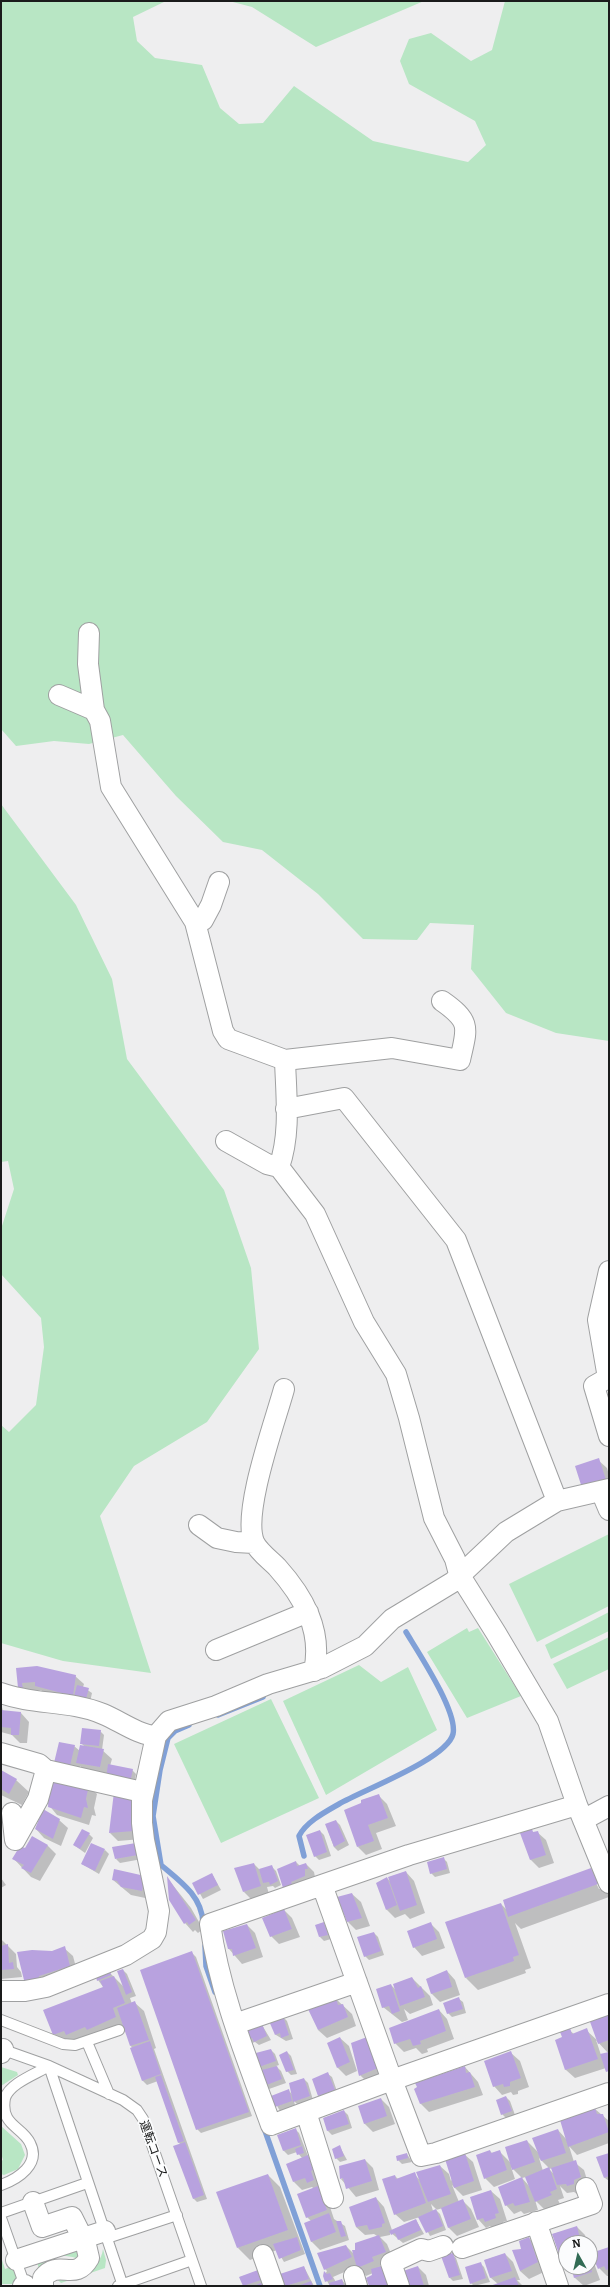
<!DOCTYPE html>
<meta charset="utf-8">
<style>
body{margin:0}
#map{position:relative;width:610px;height:2287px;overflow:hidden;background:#eeeeef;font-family:Bitter,serif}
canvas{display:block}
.frame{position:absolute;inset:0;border:2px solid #1a1b1b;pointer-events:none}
.north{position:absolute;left:558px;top:2235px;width:40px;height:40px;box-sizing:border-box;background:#fbfcfd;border:1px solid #a1a2a3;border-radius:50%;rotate:352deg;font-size:11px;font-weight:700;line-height:16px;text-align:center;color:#1a1b1b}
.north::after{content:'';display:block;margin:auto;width:14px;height:18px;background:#326c55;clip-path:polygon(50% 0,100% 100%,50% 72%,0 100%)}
</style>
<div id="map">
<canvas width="610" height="2287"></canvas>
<div class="frame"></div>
<div class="north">N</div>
</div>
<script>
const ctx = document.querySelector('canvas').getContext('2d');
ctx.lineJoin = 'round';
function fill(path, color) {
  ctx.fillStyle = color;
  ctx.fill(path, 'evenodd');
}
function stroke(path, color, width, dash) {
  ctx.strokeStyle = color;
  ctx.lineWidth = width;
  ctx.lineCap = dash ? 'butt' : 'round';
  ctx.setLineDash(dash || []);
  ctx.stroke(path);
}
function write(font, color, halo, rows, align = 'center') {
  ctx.font = font + ' Bitter,"Noto Sans JP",serif';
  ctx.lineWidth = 3.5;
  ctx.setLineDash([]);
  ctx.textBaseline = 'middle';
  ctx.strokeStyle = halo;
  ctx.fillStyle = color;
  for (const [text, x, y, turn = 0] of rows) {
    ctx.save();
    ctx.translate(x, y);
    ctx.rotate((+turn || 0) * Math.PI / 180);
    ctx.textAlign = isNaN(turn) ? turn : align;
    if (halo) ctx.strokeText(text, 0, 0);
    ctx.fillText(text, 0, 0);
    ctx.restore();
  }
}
const green = new Path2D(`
 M1,1h165l-33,16 4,24 18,17 47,7 18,43 19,16 24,-1 31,-37 79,55 95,21 18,-17 -11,-24 -66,-37 -9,-23 9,-22 22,-6 40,28 21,-11 13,-49h104v1040l-53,-8 -50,-20 -35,-44 3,-44 -44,-2 -13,17 -54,-1 -45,-45 -56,-44 -39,-8 -47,-46 -53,-61 -34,9 -35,-3 -38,5 -15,-17z
 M229,1h195l-108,46 -64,-40z
 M1,804l75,101 36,74 15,80 97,131 27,78 8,81 -52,73 -73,44 -34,50 51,157 -88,-12 -62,-18v-218l8,7 27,-27 8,-58 -3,-29 -40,-44v-45l13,-40 -6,-28 -7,1z
 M609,1534v72l-72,36 -28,-58z
 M609,1612v19l-58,28 -6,-14z
 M467,1628l2,4 9,-4 43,68 -54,22 -40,-66z
 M609,1637v32l-42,20 -14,-25z
 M359,1665l22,17 27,-15 29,63 -111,65 -43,-94z
 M271,1699l48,99 -98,45 -47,-99z
 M1,2067l16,5 1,3 -17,11z
 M1,2126l20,18 4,11 -7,14 -14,6 -3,-1v-13l2,-1 -2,-7z
 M86,2241l3,10 -13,7c-27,-7 -27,6 -32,28l-7,-24z
 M103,2249l3,11 -1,8 -44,15 -4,-4c19,-6 43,-7 46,-30z
 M1,2257l4,12 8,-3 5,10 -3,8h-14z`);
const shadow = new Path2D(`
 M598,1460l9,8 2,7v19z
 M17,1669l58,7 9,8 -1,3 9,6 -2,9 -45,-8 -4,-4 -11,2 -11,-5z
 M1,1702l2,10 18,1 8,9 -2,21h-7l-8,-8 -11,-3z
 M100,1731l4,4 -2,15 10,9 -2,7 22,4 4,4 -2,13 -48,-16 -6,-5 -2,12 -15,-3 11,-29 6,5 5,-4 -4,-4z
 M1,1771l15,9 13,12 -7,13 -21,-10z
 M89,1786l8,8 -3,14 2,8 -4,-1 -3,10 -32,-10 -13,-16z
 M379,1796l8,8 9,22 -20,7 6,16 -16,6 -8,-8z
 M137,1798l5,41 -24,2 -8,-8z
 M59,1820l9,8 -7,18 -17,-8 -8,-9z
 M336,1821l4,4 9,20 -11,6 -4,-4 -8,-22z
 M531,1830l3,3 3,-1 9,8 8,23 -15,5 -8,-8 -10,-27z
 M320,1831l4,4 7,21 -12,4 -4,-4z
 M89,1834l4,4 -8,15 -11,-8z
 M32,1837l16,9 8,8 -16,27 -9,-4 -18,-19 13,-9z
 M136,1844l6,15 -22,4 -4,-4z
 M105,1850l4,4 -10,20 -17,-10z
 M443,1858l4,4 3,11 -15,4 -4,-4z
 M296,1862l4,4 6,-2 8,8 1,5h-2v7l-28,6z
 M254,1864l6,6 12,-3 4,4 5,14 -6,3 -2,-2 -6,1 2,7 -17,6 -8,-8z
 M591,1869l12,13 6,15 -88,32 -6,-6 16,45 -6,2 1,3 -48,17 -12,-12 35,-74 6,6zM596,1883h2l3,6h-2z
 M406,1872l8,9 11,32 -15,6 -5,-5 -10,4 -8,-8 -9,-27 9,-5 4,4z
 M212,1874l9,16 -18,9 -9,-16z
 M144,1877l6,22 -19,-4 -18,-15z
 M1,1878l5,7 -5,3z
 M168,1879l23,29 12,21 -5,4 -3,-3 -2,2 -8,-9z
 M352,1894l9,8 9,24 -14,4 -8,-8z
 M284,1910l8,8 8,19 -21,7 -8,-8z
 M323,1923l4,4 4,12 -7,2 -4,-4z
 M430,1923l9,9 6,16 -23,8 -8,-9z
 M247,1925l8,8 8,24 -21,7 -13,-15z
 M374,1933l4,4 6,18 -15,5 -4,-4z
 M1,1939l15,15 1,13 4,5 1,5 -21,2z
 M64,1948l9,8 5,19 -52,8 27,-31z
 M192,1953l4,4 56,159 -51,17 -4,-4z
 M123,1970l4,4 9,22 -6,2 2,6 3,-1 9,8 12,37 -2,1 53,150 -10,3 -4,-4 -13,-53 -22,-64 -11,4 -4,-4 -17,-50 -26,11 -3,-2 -30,7 -13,-13 50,-46 -6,-8 12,-7 14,14z
 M447,1971l8,9 5,15 -20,7 -8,-8 -5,-15z
 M412,1978l18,18 3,9 -23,9 -6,-5 4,11 -6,2 -19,-15 8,-22 5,5z
 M336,1999l16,15 4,12 -29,12 -9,-8z
 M459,1999l4,3 3,11 -14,4 -4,-4z
 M439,2010l8,9 7,20 -27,10 1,3 -6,2 -6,-6 -12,4 -9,-9z
 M609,2013v60l-3,-5 -31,10 -9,-8 -10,-29 7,-3 6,-8 5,4 12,-4 12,11zM596,2040l12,13 -7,2z
 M283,2017l4,4 6,18 -7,2 -10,-6 -5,-13z
 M262,2025l9,15 -12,5 -4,-3 -3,1 -4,-4z
 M340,2038l9,8 8,25 -11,5 -8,-8 -10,-25z
 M367,2038l19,39 -17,7 -9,-9z
 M271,2050l4,4 4,11 -3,1 5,5 5,12 -17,6 -4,-4 -8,-18z
 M287,2052l4,4 6,18 -6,1 -4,-4z
 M511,2053l9,8 9,26 -11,4v3l-5,1 -2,-3 -9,3 -8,-9z
 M465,2067l13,15 5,13 -54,17 -8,-8 -5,-15z
 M328,2074l4,3 6,17 -16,5 -4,-4z
 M304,2079l4,4 5,17 -15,5 -4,-4 1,4 -15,6 -8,-14 16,-7 5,5z
 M506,2097l4,4 5,14 -9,3 -4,-4z
 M381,2099l8,8 6,17 -22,8 -9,-9z
 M595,2109l14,12v22l-32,12 -8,-9 5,16 10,8 5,16 -12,8 -3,-2 -7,1 -7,-7 4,12 -6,2 2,4 -16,5 -9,-9 3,10 -14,4 -3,-3 -7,3 -8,-9 16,-27 8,9 -4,-10 -4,1 -11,-11 4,12 -21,8 -9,-9 5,-27 3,3 7,-2 11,11 16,-22 11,11 20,-22 9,10zM539,2158l10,10 -6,3zM553,2168l2,7 -6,-6z
 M344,2111l4,4 4,13 -20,7 -4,-4 -4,-13z
 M295,2129l4,4 9,23 8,9 18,54 11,7 4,14 -29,10 -9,-9v-20l-4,-4 7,-28 -2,-2 -10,3 -8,-8 8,-24 -5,-6 -9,3 -4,-4 -5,-16z
 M340,2147l7,13 -7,2 -4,-4z
 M407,2154l5,8 -10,2 -4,-4z
 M464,2154l9,8 9,28 -19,6 -11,-11 7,17 4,-1 8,8 8,18 -22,9 -8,-8 -6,-20 -7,2 4,4 6,16 -16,6 -10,-19 -16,5 -9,-8v-38l3,3 16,-5 6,6 20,-14 9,8 2,7zM431,2204l6,6 -4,1z
 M609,2154v27l-4,-3 -7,-20z
 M365,2160l8,8 6,22 -23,7 -15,-18z
 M268,2175l12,12 25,67 -21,8 -7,-12 -27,10 -12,-12z
 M491,2191l9,8 7,22 -4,1 1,5 -10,3 -4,-4 -4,2 -8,-9z
 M376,2198l8,9 8,23 24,-10 8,14 -21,9 -13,-11v3l-10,2 7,7 7,17 -14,4 13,21h-23l3,-13 -7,3 -8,-10 -25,11 3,5 6,-2 5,6h-17l-6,-10 3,-5 -2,-2 21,-23 8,8 23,-18 -3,-2 -9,1 -9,-8z
 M577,2227l8,8 2,8h-21v17l-6,-7 -7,-19z
 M529,2238l9,9 8,24 -17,8 -9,-8 2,-22z
 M609,2248v28h-2l-8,-8z
 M452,2254l4,4 7,21 -10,2 -4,-4z
 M505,2254l8,8 7,18h-3l6,6h-29l4,-2 -7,-6 -6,-18z
 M590,2259l4,4 6,17 -16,6 -9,-8 -3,-11h18z
 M480,2263l4,4 6,15 -16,4 -3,-3z
 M304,2267l10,19h-28l-5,-11z
 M418,2267l8,8 3,11h-20z
 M258,2271l10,15h-24l-4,-9z`);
const stream = new Path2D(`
 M218,1715l45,-18
 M189,1725l-14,6 -7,7 -8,32 -7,46 8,49c19,16 41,31 42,58
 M304,1856l-5,-20c7,-14 26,-24 40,-32 24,-14 108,-45 114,-70 5,-22 -35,-82 -47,-102
 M205,1946l1,20 9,26
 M264,2128l56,158`);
const building = new Path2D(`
 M599,1458l8,25 -24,8 -8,-25z
 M37,1666l39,9 -3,21 -38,-10v-4l-13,1 1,6 -5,-1 -2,-20z
 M77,1685l12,3 -3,11 -12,-3z
 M1,1710l20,2 -2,23h-8v-7l-10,-1z
 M82,1728l19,2 -2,16 -19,-2z
 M59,1742l16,3 -6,25 -16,-3z
 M80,1745l24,4 -4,18 -24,-4z
 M108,1764l25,5 -3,14 -24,-5z
 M1,1770l16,9 -8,15 -8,-5z
 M50,1776l39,9 -3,14 2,9 -4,-1 -3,11 -33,-11z
 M114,1792l23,5 -3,34 -25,2z
 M379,1794l9,24 -20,7 6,16 -17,6 -13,-37 17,-7v-3z
 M43,1809l17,10 -7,20 -18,-10z
 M336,1820l9,21 -11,6 -9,-23z
 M82,1829l8,4 -10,16 -7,-4z
 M532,1829l1,3 5,-1 8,24 -16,5 -10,-27z
 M320,1830l7,22 -13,5 -8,-22z
 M32,1836l16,9 -17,28 -10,-5 3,-3 -12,-6 8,-13 5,2z
 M91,1843l14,6 -10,22 -14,-7z
 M136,1843l2,12 -23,4 -3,-12z
 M444,1857l3,12 -17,5 -3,-12z
 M296,1861l1,5 9,-3 2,6h-3v7l-14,6 3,6 -10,3 -7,-22z
 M254,1863l7,23 -18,6 -9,-24z
 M272,1865l6,16 -8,4 -1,-3 -6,1 -4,-14z
 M591,1868l7,16 -90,33 -5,-17z
 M114,1869l31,7 -3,15 -21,-4 -4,-6 -5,-1z
 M406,1871l11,34 -17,6 -12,-34z
 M212,1873l6,12 -20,10 -6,-12z
 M167,1876l29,44 -7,5 -2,-3 -3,2 -15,-24z
 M387,1877l10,28 -11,5 -10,-27z
 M352,1893l10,25 -15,4 -10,-25z
 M501,1903l18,52 -6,2 1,4 -49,17 -20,-56z
 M284,1909l8,20 -22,8 -8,-19z
 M324,1922l4,13 -9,2 -4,-12z
 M431,1922l6,17 -24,9 -6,-17z
 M247,1924l9,24 -23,8 -1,-7h-4l-5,-18z
 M374,1932l7,19 -17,6 -7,-20z
 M8,1944l1,19 4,-1 1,7 -13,1v-24z
 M65,1946l5,20 -31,10 1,4 -15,4 -8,-32 15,-2 20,1z
 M192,1951l57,161 -53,18 -56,-160z
 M123,1969l9,23 -6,3 -9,-24z
 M447,1970l5,17 -21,7 -5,-15z
 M110,1971l1,4 -14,6 -1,-4z
 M114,1976l11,27 -12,5 3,9 -29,13 -2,-3 -19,8 -2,-4 -11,4 -10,-25 60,-23 -3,-6z
 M412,1977l6,11 3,-2 4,11 -25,9 -7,-22z
 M391,1984l9,27 -8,3 -3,-8 -7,2 -6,-19z
 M459,1997l4,12 -16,5 -4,-11z
 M336,1998l2,7 5,-1 5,13 -30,13 -11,-23z
 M135,2001l14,39 -19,6 -13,-38z
 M439,2009l7,22 -26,10 1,3 -8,2 -3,-7 -16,5 -5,-16z
 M609,2012v28l-11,4 -9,-25z
 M283,2016l6,19 -8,3 -1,-5 -5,2 -6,-14z
 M262,2024l5,12 -13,6 -2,-4 -5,2 -4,-9z
 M570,2028l2,6 15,-6 11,31 -33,11 -10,-30 7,-3 -2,-5z
 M340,2037l10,25 -13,6 -10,-25z
 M367,2037l11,31 -19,8 -8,-33z
 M150,2041l11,33 -19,7 -12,-33z
 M271,2049l5,12 -20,7 -4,-14z
 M287,2051l7,19 -8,2 -7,-17z
 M511,2051l10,27 -11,4v4l-6,1 -1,-3 -10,3 -9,-26z
 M609,2052v19l-3,1 -6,-18z
 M277,2066l5,13 -18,7 -6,-15z
 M465,2066l1,7 4,-1 5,15 -55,17 -6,-15 3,-2 -2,-4z
 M328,2072l7,18 -17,6 -6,-17z
 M161,2075l23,66 -6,2 -23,-66z
 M304,2078l6,18 -17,6 -4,-19z
 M289,2089l3,12 -17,6 -4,-11z
 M506,2096l6,15 -11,4 -5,-15z
 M381,2098l6,18 -23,8 -6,-18z
 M595,2108l2,6h6l6,18 -41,15 -8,-27z
 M344,2110l5,14 -22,7 -4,-13z
 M296,2128l5,17 -18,6 -6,-16z
 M558,2129l8,24 -25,8 -9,-23z
 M527,2140l8,22 -23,8 -7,-23z
 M185,2142l19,53 -11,4 -20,-53z
 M340,2145l4,11 -9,3 -3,-10z
 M302,2146l2,7 -7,2 -2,-6z
 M490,2150l1,3 9,-3 7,20 -23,9 -8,-24z
 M407,2153l1,5 -11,3 -1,-5z
 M465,2153l9,28 -20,7 -9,-29z
 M609,2153v23l-5,2 -8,-21z
 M308,2155l5,15 -2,1 3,9 -7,3 -2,-5 -12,4 -7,-18z
 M365,2159l7,22 -26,8 -3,-11 -3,1 -1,-13z
 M576,2160l5,17 -7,3v4l-7,2 -1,-2 -9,1 -6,-17z
 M440,2165l11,29 -23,8 -12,-30z
 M549,2167l8,22 -7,3 2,3 -17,7 -10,-25z
 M415,2172l11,31 -32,12 -12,-36 13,-4 1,4z
 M268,2174l20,56 -51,18 -21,-56z
 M522,2177l8,25 -15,4 -2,-3 -8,3 -7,-19z
 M318,2186l9,24 -21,8 -9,-24z
 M491,2190l8,23 -4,1 1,4 -11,4 -2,-4 -6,2 -7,-23z
 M376,2197l9,26 -3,1v3l-13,3 -2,-5 -11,2 -7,-20z
 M463,2199l8,20 -23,9 -7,-20z
 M436,2209l7,17 -17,7 -8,-16z
 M329,2213l7,19 -25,10 -7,-19z
 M416,2219l5,11 -23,10 -3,-7 -4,2 -2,-4z
 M336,2221h5l5,15 -5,1z
 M577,2226l4,17h-15v9l-7,2 -7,-20z
 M379,2235l7,17 -14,5 2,4 -17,7 -5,-18h3v-7z
 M297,2237l4,13 -22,9 -6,-15z
 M529,2237l9,25 -18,9 -8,-21 9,-1 -2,-8z
 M346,2245l6,12 -28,13 -7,-17z
 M609,2247v22l-3,1 -2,-4 -6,3 -7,-16z
 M453,2253l7,22 -11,3 -8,-22z
 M505,2253l7,18 -22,7 -6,-18z
 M481,2262l5,16 -16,6 -5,-17z
 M304,2266l5,13 -24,7 -5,-12z
 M382,2266l6,20h-19l-3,-8 6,-3 -1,-6z
 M418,2266l6,20h-16l-5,-15z
 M571,2267h20l1,5 -18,6z
 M258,2270l3,10 -18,6 -4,-9z
 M324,2271l3,3 3,-1 3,6 -8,3 -2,-6z
 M515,2277l4,9h-29z
 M342,2279l2,7h-14l-1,-3z
 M311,2281l2,5h-15z
 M261,2283l2,3h-9z`);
const service = new Path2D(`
 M1,2020l62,24 12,1 44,-15
 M87,2042l22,52
 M1,2049l48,17 74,34 14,10 6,9 58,167
 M1,2185c17,-6 40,-21 29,-42 -8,-17 -30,-17 -25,-45 5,-15 31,-24 44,-32l74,220
 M1,2213l86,-30
 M1,2218l24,68
 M107,2238l70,-23
 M118,2286l74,-26`);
const minor = new Path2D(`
 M89,633l-1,31 6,46 6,11 11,66 84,135 28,109 5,8 57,21c1,34 6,74 -6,107l36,47 49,108 32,52 13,44 25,100 21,41 4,15 37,59 52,88 29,84 32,78
 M59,695l35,15
 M195,922l8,-2 8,-15 8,-23
 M285,1060l107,-12 68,12c7,-32 12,-38 -18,-59
 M286,1109l58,-11 112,142 101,261
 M226,1141l41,23 12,3
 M609,1271l-11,49 10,58 -14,8 15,50
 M284,1389c-9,33 -42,123 -30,153 4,9 16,18 23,25 26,29 46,63 37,104
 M601,1491l8,19
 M199,1525l18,13 19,4 18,1
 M216,1650l92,-38
 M1,1693c32,12 69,7 102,21 17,7 35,21 53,22
 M1,1753l38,11 7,6 96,22
 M577,1805l-168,50 -87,30 70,195 217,-76
 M12,1813l3,27 23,-41 8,-29
 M583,1820l26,-14
 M322,1885l-112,39c10,70 37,135 61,201l121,-45 29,76 15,-3 173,-60
 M1,1991h24l21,-4 80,-32 26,-16 4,-7 3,-21 -15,-71 -2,-17v-23l14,-64 13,-15 47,-15 52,-22 54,-16 43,-22 27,-27 61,-37 53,-50 51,-31 52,-12
 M235,2024l122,-42
 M1,2053l2,-4
 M306,2112l27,86
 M33,2202l9,25 30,-10 14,28 3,13c-14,25 -30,0 -46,20v8
 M536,2222l22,64
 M462,2248l130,-44 -6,-16
 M263,2255l11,31
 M16,2260l89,-29
 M354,2276l3,10
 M23,2286l2,-1
 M399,2286l-8,-23 30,-14 8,2 14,-5`);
const streetNames = [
 ["運転コース",153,2149,70]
];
fill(green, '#b8e6c4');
fill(shadow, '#0003');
stroke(stream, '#80a0d7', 5.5);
fill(building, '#b8a2df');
stroke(service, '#9fa0a1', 12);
stroke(minor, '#9fa0a1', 22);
stroke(service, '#fff', 10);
stroke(minor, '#fff', 20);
write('12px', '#1a1b1b', '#fbfcfd', streetNames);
</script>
